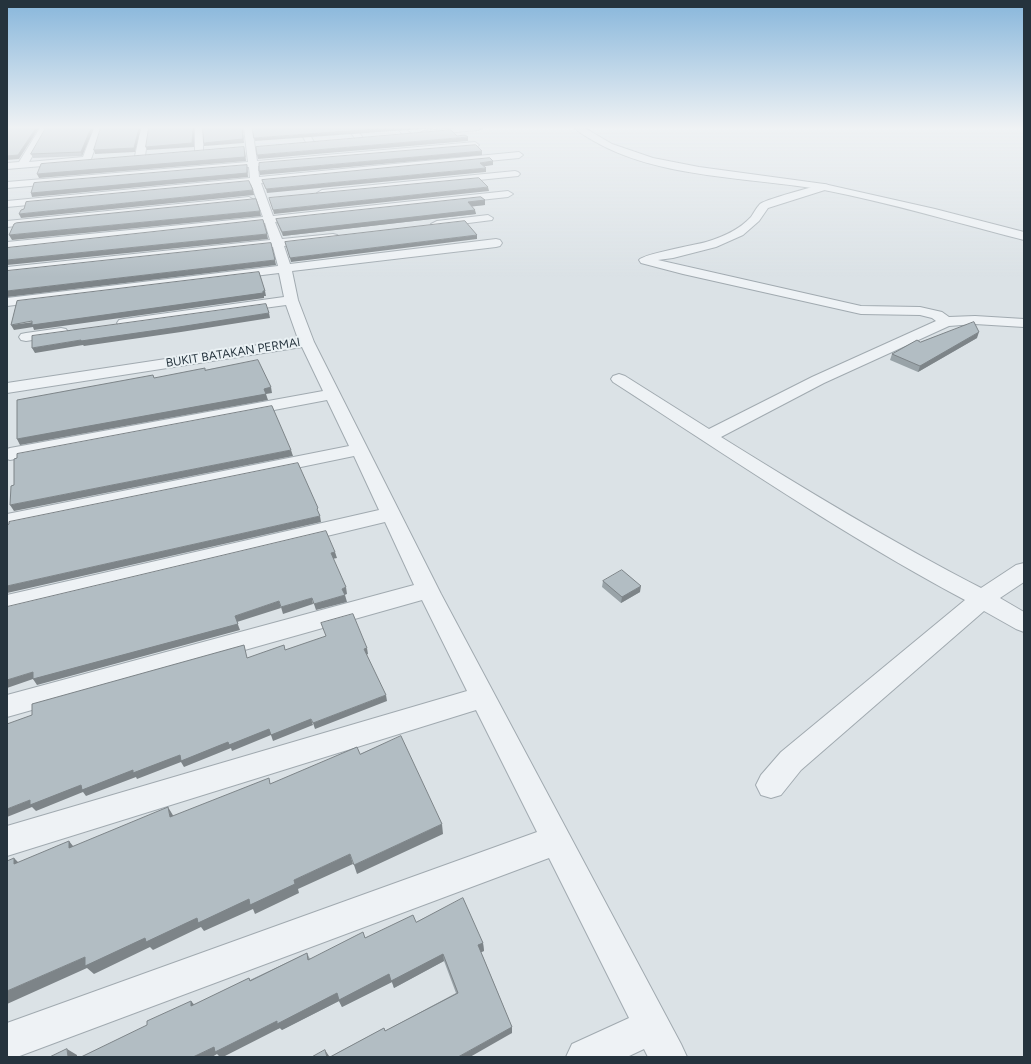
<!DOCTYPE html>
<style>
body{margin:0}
#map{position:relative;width:1031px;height:1064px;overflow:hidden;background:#dbe2e6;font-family:Figtree,sans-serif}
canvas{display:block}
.frame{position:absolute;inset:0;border:8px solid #25333d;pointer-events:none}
</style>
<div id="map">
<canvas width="1031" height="1064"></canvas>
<div class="frame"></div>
</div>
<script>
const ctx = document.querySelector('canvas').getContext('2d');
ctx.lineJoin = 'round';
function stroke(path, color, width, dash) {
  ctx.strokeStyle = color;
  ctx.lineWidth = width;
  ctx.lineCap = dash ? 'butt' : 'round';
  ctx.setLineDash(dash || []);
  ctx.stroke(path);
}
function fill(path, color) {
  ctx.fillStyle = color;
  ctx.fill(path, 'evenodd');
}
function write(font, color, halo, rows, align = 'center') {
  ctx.font = font + ' Figtree,sans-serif';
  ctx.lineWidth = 4;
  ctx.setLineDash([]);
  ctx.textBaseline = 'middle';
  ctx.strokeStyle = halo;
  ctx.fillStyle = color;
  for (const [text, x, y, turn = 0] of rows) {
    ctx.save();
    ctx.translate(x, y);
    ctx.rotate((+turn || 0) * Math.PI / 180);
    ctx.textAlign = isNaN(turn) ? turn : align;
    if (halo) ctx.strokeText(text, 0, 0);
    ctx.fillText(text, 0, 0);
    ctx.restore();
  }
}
const minor = new Path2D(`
 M40,128h8l-19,34 54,-5 11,-29h8l-12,34 -83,7v-6l12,-1z
 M141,128h8l-4,28 -5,3 -5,-3z
 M195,128h8v23l-4,3 -4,-3z
 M244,128h8l5,33 218,-19 4,3 -4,3 -217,18 1,11 260,-25 4,3 -4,3 -258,25 12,33 235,-25 5,3 -5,3 -233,25 7,17 51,-5 4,1 2,2 -2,2 -4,1 -49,6 6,18 206,-25 4,1 2,3 -2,3 -4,1 -204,24 6,29 16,42 127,252 240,450 6,13h-39l-4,-8 -17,8h-61l6,-13 57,-26 -80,-160 -532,199h-10v-34l530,-191 -61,-122 -469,146v-30l460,-135 -45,-91 -415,117v-22l407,-110 -29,-63 -378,91v-18l372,-85 -25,-54 -347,72v-14l342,-68 -22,-46 -317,60 -3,-1v-10l3,-1 313,-57 -21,-44 -295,46v-10l291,-44 -12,-34 -162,22 -5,-1 -2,-3 2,-3 5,-1 160,-22 -5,-24 -272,33v-8l271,-32 -5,-19 -266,28v-8l263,-27 -5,-17 -258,27v-8l256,-25 -12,-33 -244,23v-6l243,-23 -1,-11 -242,21v-6l241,-20z
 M298,128h8l8,14 -1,2h-6z
 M348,128h8l7,10 -1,2h-6z
 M397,128h8l6,6 -1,2h-6z
 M455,128h27l-4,2 -54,5 -4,-2 4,-2z
 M515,171l3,1 2,2 -2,2 -196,20 -5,-3 5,-3z
 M824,184l4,1 1,2 -1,2 -60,19 -9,13 -16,14 -27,12 -43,11 -15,2 203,46 59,1 22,5 7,5 26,-1 49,3v8l-49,-3 -26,2 -125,57 -103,54c85,53 171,105 260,151l35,-23 8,-2v19l-24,16 24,14v20l-8,-3 -32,-18 -183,159 -20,25 -10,3 -10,-3 -5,-10 5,-10 20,-23 184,-152c-122,-65 -236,-143 -352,-218l-2,-3 2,-3 6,-2 6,2 84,53 103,-52 124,-56 -4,-3 -12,-3 -59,-1 -178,-40 -42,-11 -2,-3c4,-6 56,-15 67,-18 17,-5 33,-12 45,-25 3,-4 5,-9 9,-13 4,-4 55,-18 64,-20z
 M249,197l5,3 -1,2 -246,25v-6z
 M488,215l5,3 -1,2 -55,7 -6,-3 6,-3z
 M61,328l5,1 2,3 -2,3 -40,6 -5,-1 -2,-3 2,-3 5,-1z`);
const tertiary = new Path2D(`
 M575,128h10l27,16 41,14 46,9 125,17 111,25 89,23v8c-67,-17 -132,-37 -200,-50 -73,-13 -167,-11 -232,-50 -6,-4 -13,-7 -17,-12z`);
const wall = new Path2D(`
 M94,128l-12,28 -49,2 -2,-4z
 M485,200v5l-13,1 4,8 -193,22 -6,-13 -1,-4z
 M977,338l-59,34 -28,-12 2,-6 28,-12z
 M603,581l37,11 -19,11 -19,-16z
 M416,922l67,21 1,8 -3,1 31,75v6l-182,24 54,-29 1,3 71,-38 -12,-32 -50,27 -2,-6 -50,25 -3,-6 -57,29 -2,-2 -63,26 -70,-29 44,-24 3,4 55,-27 1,2 57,-27 3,6 55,-21z`);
const shadedWall = new Path2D(`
 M36,128h3l-20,31 -12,1v-4z
 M91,128h3l-12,28 -1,-4z
 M139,128h2l-6,24 -40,2 -1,-4z
 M194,128v19l-47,3 -1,-3 47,-19z
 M242,128h1l1,15 -40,3v-3z
 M388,128h48l-181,13 -1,-3z
 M468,137v4l-210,18 -1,-4z
 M245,151l1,10 -207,17 -2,-4z
 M482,151v4l-222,20 -1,-4z
 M493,161v4l-13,2v-4z
 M247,165l1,12 -216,20 -1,-4z
 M486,168v4l-219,21 -1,-4z
 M488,187l1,4 -215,23 -1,-4z
 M253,190l1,5 -233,23 -2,-4z
 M485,200v5l-17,2v-5z
 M475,210l1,4 -193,22 -1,-4z
 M260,211l1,5 -249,24 -3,-5z
 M267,234l1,5 -261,26v-5z
 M477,235v4l-186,23 -1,-4z
 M275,260l1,5 -269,32v-6z
 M265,291l1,5h-2v2l-230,32 -1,-3 -19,3 -3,-5z
 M269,313l1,5 -89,14 -97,14 -1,-1 -48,8 -3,-5 49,-8z
 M979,332l-2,6 -59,34 2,-6z
 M271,387l1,6 -6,1 2,6 -248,45 -3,-6z
 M291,450l2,6 -279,55 -4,-6z
 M320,516l1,6 -314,71v-7z
 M335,552l2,6 -5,1 -1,-6z
 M641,586l-1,6 -19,11 1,-6z
 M346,587l1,7 -3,1 -2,-6z
 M345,595l2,7 -31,8 -2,-6z
 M312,598l1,6 -30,10 -2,-7z
 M279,601l2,7 -44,14 3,8 -203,55 -4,-6 -26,9v-8l26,-8 202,-56z
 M367,648l1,6 -2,1 -2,-6z
 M386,695l1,6 -72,28 -2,-6z
 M311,719l2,6 -40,16 -2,-6 -39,16 -1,-3 -47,19 -3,-5 -44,17 -1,-2 -50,19 -3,-4 -47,19 -4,-4 -25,10v-8l23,-9 103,-30 47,-15 48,-13 41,-13z
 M168,807l6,10h-4z
 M442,824l1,10 -86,40 -3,-9z
 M69,841l8,10 -8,-3z
 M350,854l3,10 -55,25 1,4 -44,21 -2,-5 -49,22 -3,-4 -48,23 -3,-3 -56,27 -7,-6 -80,36v-13l78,-34 60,-19 52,-20 52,-19 45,-19z
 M14,858l9,9 -9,-3z
 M483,943l1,8 -5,2 -1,-8z
 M443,954l1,7 -50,27 -2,-6 -50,25 -3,-6 -57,29 -2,-2 -57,29h-3l-3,-3 -5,3h-19l21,-10 63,-26 60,-28 52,-19z
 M191,1001l6,7 -6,-2z
 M512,1027v6l-42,24h-12z
 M67,1049l10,6v2h-9z
 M325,1050l4,6v1h-2z`);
const building = new Path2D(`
 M7,128h29l-18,27 -11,1z
 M46,128h45l-10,24 -50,2z
 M101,128h38l-5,20 -40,2z
 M149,128h44l-1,15 -46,4z
 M203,128h39l1,11 -39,4z
 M253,128h135l-134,10z
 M451,130l6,6 8,-1 3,2 -211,18 -1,-8z
 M476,145l6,6 -223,20v-8z
 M244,147l1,10 -208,17 4,-10z
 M490,158l3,3 -13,2 6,5 -220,21 -4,-9z
 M247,165v8l-216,20 3,-10z
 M479,178l9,9 -215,23 -4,-12z
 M249,181l4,9 -234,24 2,-4 3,-1 2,-7z
 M481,197l4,3 -17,2 7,8 -193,22 -6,-13z
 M256,199l4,12 -251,24 5,-11 2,-1z
 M263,220l4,14 -260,26v-12z
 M465,221l12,14 -187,23 -5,-16z
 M271,243l4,17 -268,31v-20z
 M259,272l6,19h-2v2l-231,32v-4l-21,4 6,-24z
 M266,304l3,9 -90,14 -98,14v-1l-49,8v-12z
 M974,322l5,10 -59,34 -28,-12 25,-14 3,2z
 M258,360l13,27 -7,2 2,5 -249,45v-39l136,-25 1,3 51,-10v2z
 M272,406l19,44 -281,55 1,-19 3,-1v-26l3,-1v-4z
 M298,463l20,45 -1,1 3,7 -313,70v-61l2,-1v-2z
 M326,531l9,21 -4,1 15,34 -4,2 3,6 -31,9 -2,-6 -31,9 -2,-6 -44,15 3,8 -205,55v-7l-26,8v-73z
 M622,570l19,16 -19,11 -19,-16z
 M353,614l14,34 -3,1 22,46 -73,28 -2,-4 -40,16 -2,-6 -40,16 -1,-3 -47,19 -1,-6 -47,18v-3l-51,20 -1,-5 -51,20v-5l-23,9v-85l25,-9v-11l212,-59 3,13 37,-13 1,5 41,-14 -5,-13z
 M401,736l41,88 -88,41 -4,-11 -56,26 1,4 -45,21 -1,-6 -51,24 -1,-5 -51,24 -1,-4 -60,28v-9l-78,34v-130l7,-3v6l55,-23v7l99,-41 2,10 99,-39 1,6 87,-37 3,7z
 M463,898l20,45 -5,2 34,82 -54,30h-128l54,-29 1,3 73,-38 -15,-39 -52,27 -2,-7 -50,26 -2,-7 -60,31v-3l-62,31 -1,-5 -21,10h-112l66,-32v-4l44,-20v5l58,-28 1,3 57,-28 1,7 55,-28 2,6 48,-23 3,7z
 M67,1049l1,8h-18z
 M325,1050l2,7h-15z`);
const farStreetnames = [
 ["BUKIT BATAKAN PERMAI",233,353,-9]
];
stroke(minor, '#a1aab0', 2);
stroke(tertiary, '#a1aab0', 2);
fill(minor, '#eef2f5');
fill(tertiary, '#eef2f5');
fill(wall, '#99a3a8');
fill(shadedWall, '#7d8488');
fill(building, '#b2bdc3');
stroke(building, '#7d8488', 1);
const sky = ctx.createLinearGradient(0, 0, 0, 277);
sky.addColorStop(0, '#87b6db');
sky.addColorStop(0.46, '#eff2f4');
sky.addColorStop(1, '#eff2f400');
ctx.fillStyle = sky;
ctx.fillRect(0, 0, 1031, 277);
write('12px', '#25333d', '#eaf1f4', farStreetnames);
</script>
